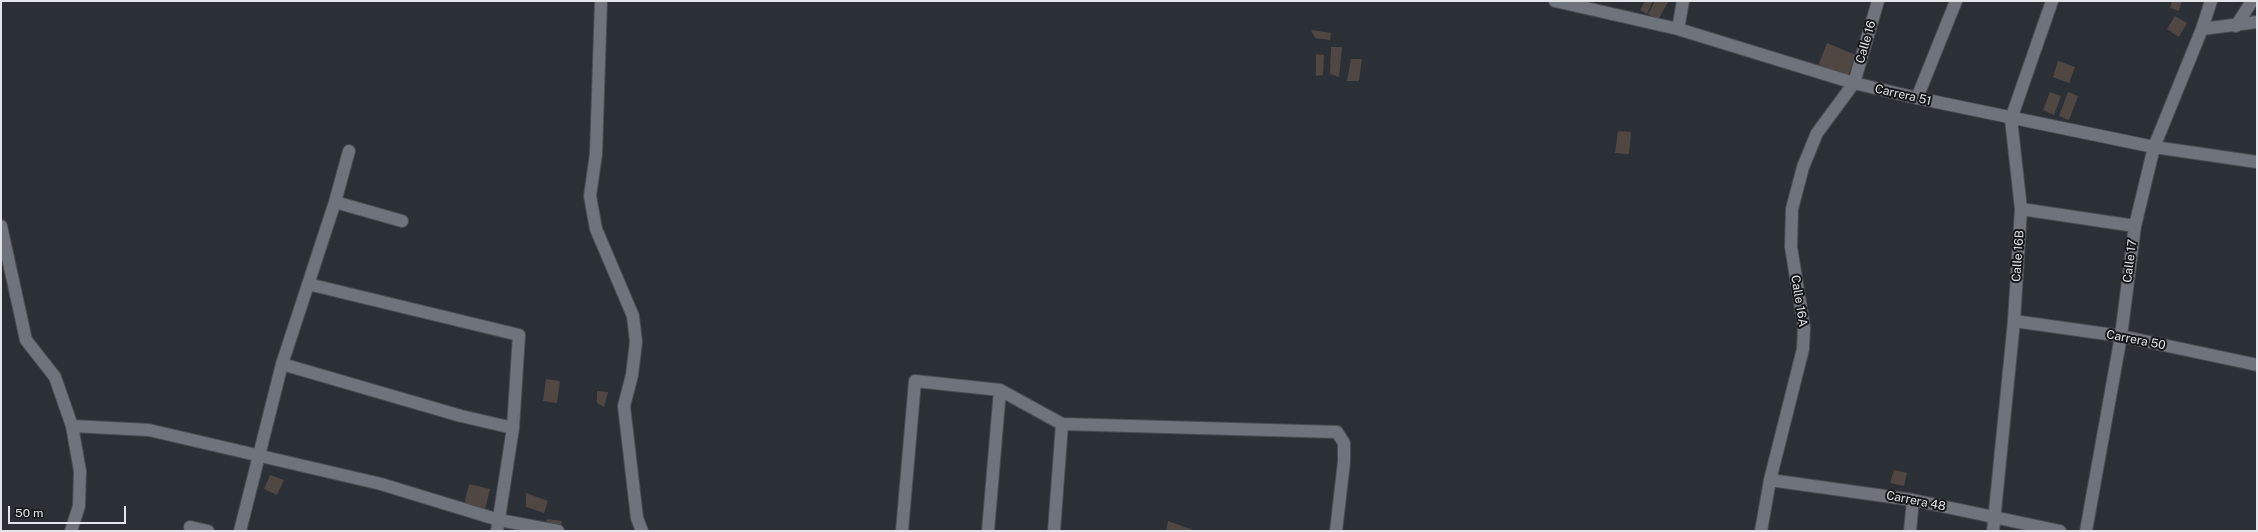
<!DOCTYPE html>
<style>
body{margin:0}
#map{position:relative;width:2258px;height:532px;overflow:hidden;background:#2b2f36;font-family:"Public Sans",sans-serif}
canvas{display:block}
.frame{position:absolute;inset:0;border:2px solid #e2e4e9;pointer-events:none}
.scale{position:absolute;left:8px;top:506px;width:118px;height:18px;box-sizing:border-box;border:2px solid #e2e4e9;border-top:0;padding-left:5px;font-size:12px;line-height:14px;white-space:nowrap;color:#e2e4e9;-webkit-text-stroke:3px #15171a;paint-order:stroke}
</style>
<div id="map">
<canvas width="2258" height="532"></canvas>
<div class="frame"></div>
<div class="scale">50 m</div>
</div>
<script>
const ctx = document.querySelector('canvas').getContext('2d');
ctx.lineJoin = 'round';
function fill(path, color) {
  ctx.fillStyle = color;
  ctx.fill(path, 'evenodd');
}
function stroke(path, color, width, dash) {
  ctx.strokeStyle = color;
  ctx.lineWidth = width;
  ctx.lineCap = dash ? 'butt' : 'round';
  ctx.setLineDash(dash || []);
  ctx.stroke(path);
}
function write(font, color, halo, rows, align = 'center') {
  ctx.font = font + ' "Public Sans",sans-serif';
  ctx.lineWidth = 4;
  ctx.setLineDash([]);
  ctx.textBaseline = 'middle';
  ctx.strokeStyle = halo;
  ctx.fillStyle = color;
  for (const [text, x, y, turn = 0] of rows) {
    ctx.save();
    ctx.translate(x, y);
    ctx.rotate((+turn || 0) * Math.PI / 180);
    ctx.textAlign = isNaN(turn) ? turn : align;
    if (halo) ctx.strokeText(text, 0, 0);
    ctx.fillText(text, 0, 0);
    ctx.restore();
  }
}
const building = new Path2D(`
 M1645,1h8l-6,13 -7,-4z
 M1655,1l13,1 -10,18 -10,-6z
 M2172,1h10l-3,10 -9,-3z
 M2175,16l12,7 -8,14 -12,-8z
 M1311,30l20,3 -1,7 -15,-2z
 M1827,43l29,12 -9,23 -29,-12z
 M1331,47h11l-3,30 -9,-3z
 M1316,54l8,1 -1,20 -7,1z
 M1351,59h11l-3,22h-12z
 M2058,61l17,6 -6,16 -16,-6z
 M2050,92l11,4 -7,19 -11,-5z
 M2068,92l10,4 -9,24 -10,-4z
 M1618,131l13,1 -2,22 -14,-1z
 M546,379l14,2 -3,22 -14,-2z
 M597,391l11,1 -4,15 -7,-4z
 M1894,470l13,3 -3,13 -14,-3z
 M270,475l14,5 -7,15 -13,-6z
 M469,484l21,5 -5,20 -21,-4z
 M526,493l22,8 -4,12 -18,-6z
 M547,519l15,2 -2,9 -15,-3z
 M1168,521l28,10h-30z`);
const street = new Path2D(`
 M601,1l-5,153 -6,42 6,33 37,87 3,26 -4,33 -8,31 13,112 5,13
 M1555,1l123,28 176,54 63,15 237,49 103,15
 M2236,26l16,-25
 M1678,29l5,-28
 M2202,29l55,-7
 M1917,98l39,-97
 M335,202l67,19
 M2021,209l114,17
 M1,226l25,114 29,37 17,49 8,45 -1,35 -8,25
 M308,284l211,51 -6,93 -16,103
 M2014,321l107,15 136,29
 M282,364l179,52 52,12
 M72,426l77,4 232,54 118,36 59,11
 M1770,480l143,20 147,31
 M190,527l18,4
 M240,531l42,-167 53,-162 14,-51
 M902,531l13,-150 85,9 62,34 275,8 7,11v19l-8,69
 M988,531l12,-141
 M1054,531l8,-107
 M1761,531l9,-51 33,-131 1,-22 -13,-80 1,-38 11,-42 14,-34 37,-50 24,-82
 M1910,531l3,-31
 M1993,531l21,-210 7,-112 -10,-90 41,-118
 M2086,531l35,-195 14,-110 19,-79 48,-118 9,-28`);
const streetNames = [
 ["Calle 16",1866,42,-74],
 ["Carrera 51",1903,95,13],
 ["Calle 16B",2018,256,-86],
 ["Calle 17",2130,261,-83],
 ["Calle 16A",1799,301,81],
 ["Carrera 50",2136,340,11],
 ["Carrera 48",1916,501,11]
];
fill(building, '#504743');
stroke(street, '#4a4c52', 14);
stroke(street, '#6f737c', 12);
write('12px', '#e2e4e9', '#15171a', streetNames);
</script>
